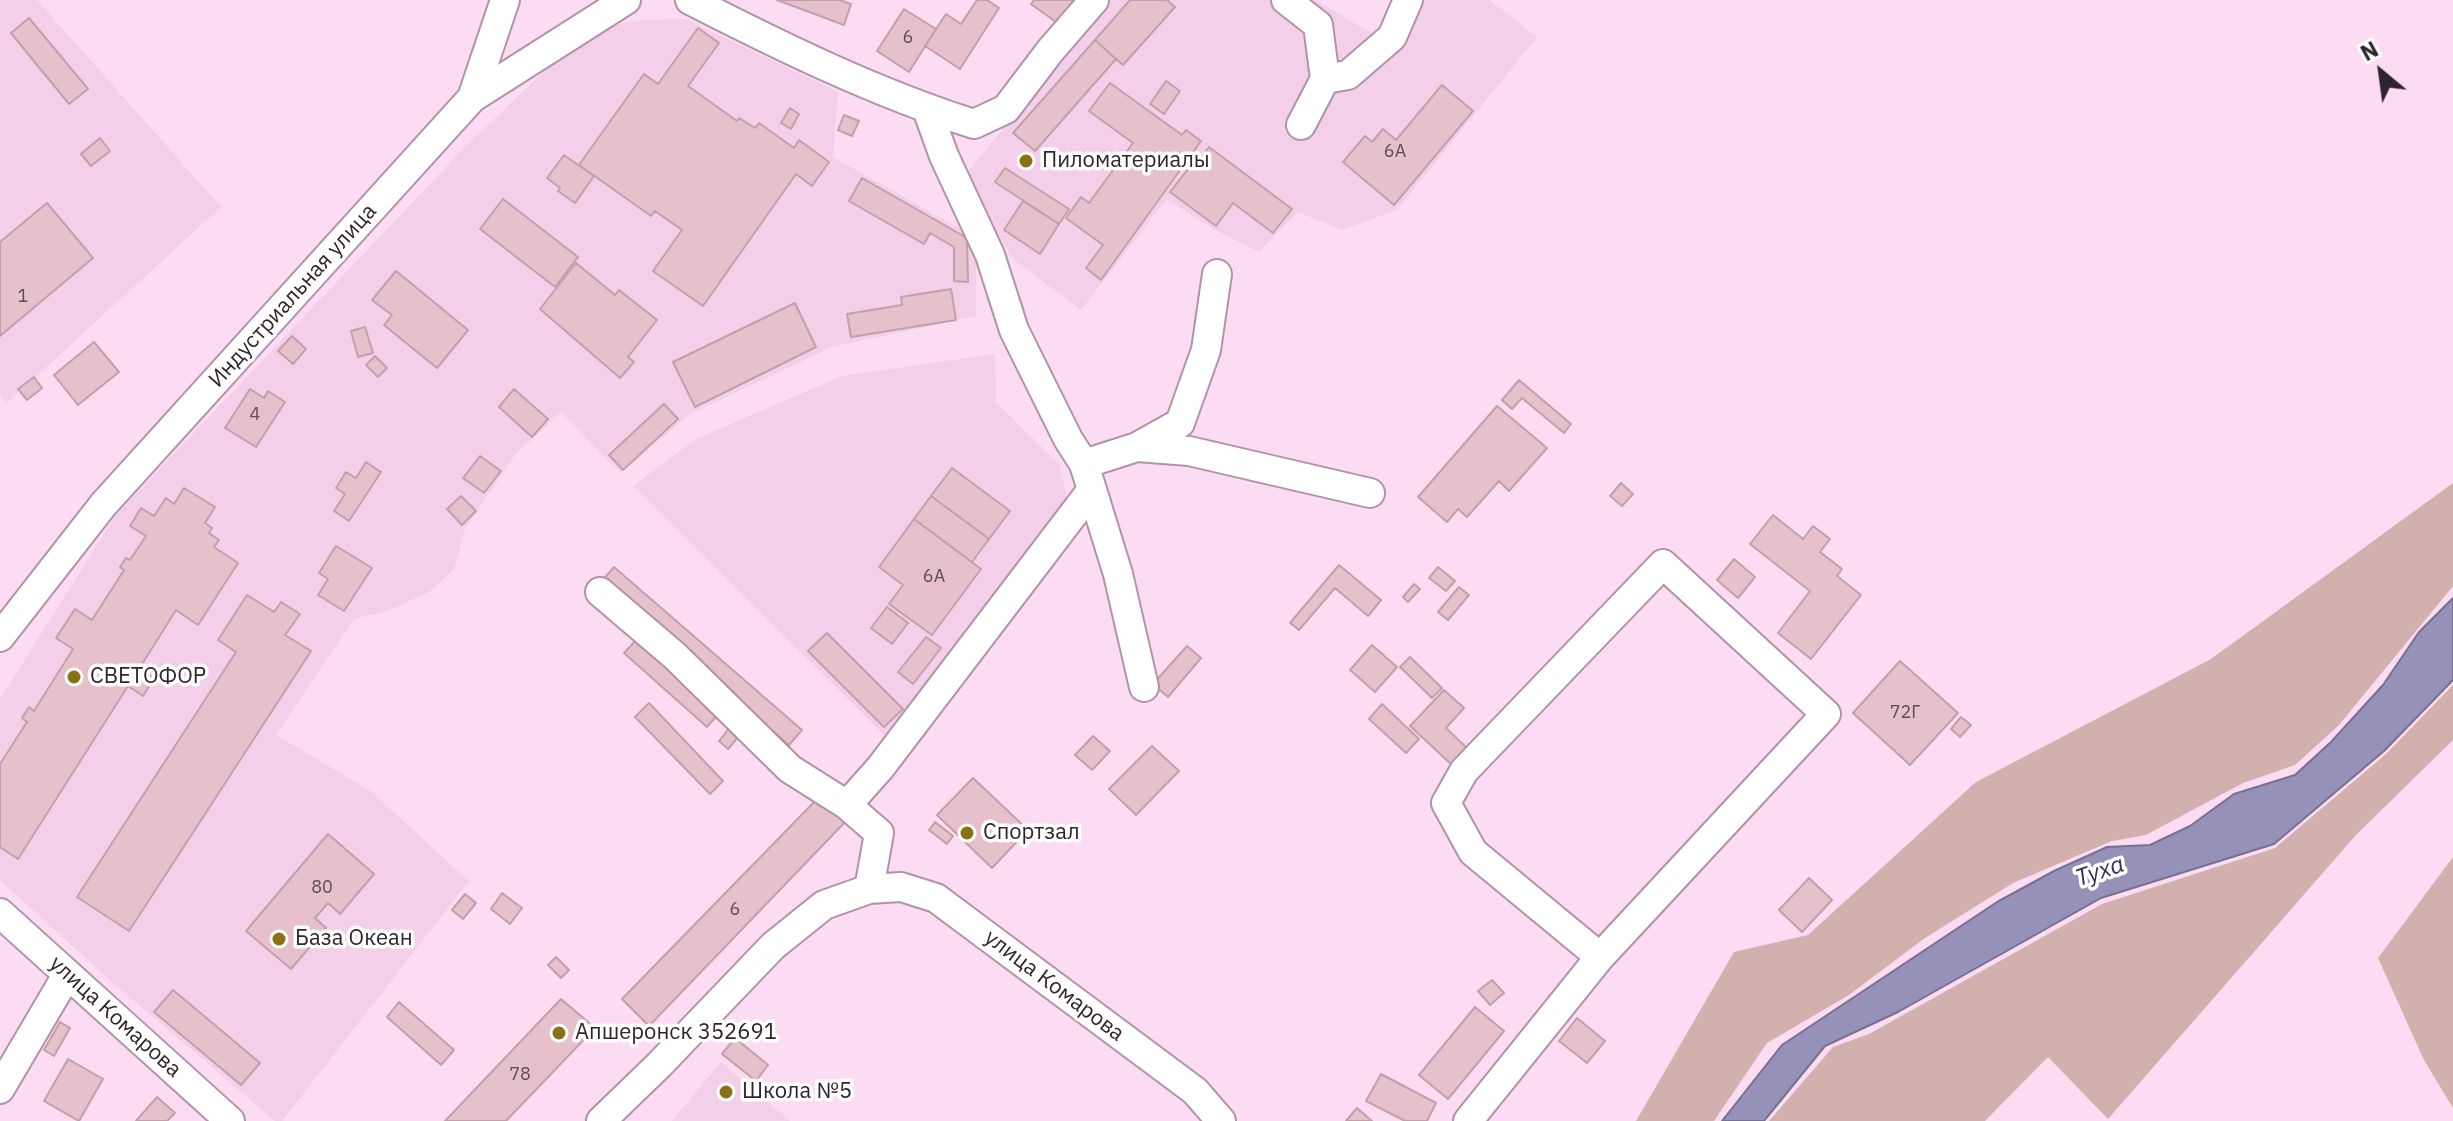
<!DOCTYPE html>
<meta charset="utf-8">
<style>
body{margin:0}
#map{position:relative;width:2453px;height:1121px;overflow:hidden;background:#fbdcf2;font-family:"IBM Plex Sans",sans-serif}
canvas{display:block}
.north{position:absolute;left:2341px;top:32px;width:80px;height:80px;-webkit-text-stroke:6px #fff;paint-order:stroke;rotate:331deg;font-size:22px;font-weight:700;line-height:32px;text-align:center;color:#30242c}
.north::after{content:'';display:block;margin:auto;width:28px;height:36px;background:#30242c;clip-path:polygon(50% 0,100% 100%,50% 72%,0 100%)}
</style>
<div id="map">
<canvas width="2453" height="1121"></canvas>
<div class="north">N</div>
</div>
<script>
const ctx = document.querySelector('canvas').getContext('2d');
ctx.lineJoin = 'round';
function fill(path, color) {
  ctx.fillStyle = color;
  ctx.fill(path, 'evenodd');
}
function stroke(path, color, width, dash) {
  ctx.strokeStyle = color;
  ctx.lineWidth = width;
  ctx.lineCap = dash ? 'butt' : 'round';
  ctx.setLineDash(dash || []);
  ctx.stroke(path);
}
function write(font, color, halo, rows, align = 'center') {
  ctx.font = font + ' "IBM Plex Sans",sans-serif';
  ctx.lineWidth = 7;
  ctx.setLineDash([]);
  ctx.textBaseline = 'middle';
  ctx.strokeStyle = halo;
  ctx.fillStyle = color;
  for (const [text, x, y, turn = 0] of rows) {
    ctx.save();
    ctx.translate(x, y);
    ctx.rotate((+turn || 0) * Math.PI / 180);
    ctx.textAlign = isNaN(turn) ? turn : align;
    if (halo) ctx.strokeText(text, 0, 0);
    ctx.fillText(text, 0, 0);
    ctx.restore();
  }
}
const built = new Path2D(`
 M0,0h37l184,207 -214,196 -7,-8z
 M1109,0h207l63,38 28,-38h82l48,37 -140,173 -55,20 -44,-18 -39,40 -48,-24 -44,-29 -86,111 -67,-50 -51,-82z
 M685,19l153,73 -5,65 143,81v78l-144,31 -142,67 -69,59 -60,-61 -46,43 -50,74 -11,40 -25,23 -42,19 -33,8 -78,116 93,55 100,91 -187,240h-7l-162,-138 -113,-103v-181l116,-184 348,-367 123,-118 54,-10z
 M995,354l1,48 63,62 8,33 -7,31 -174,209 -253,-251 63,-47 146,-63z
 M721,1062l69,59h-118z`);
const green = new Path2D(`
 M2453,483v103l-114,139 -44,40 -52,18 -97,52 -34,6 -99,42 -88,55 -76,57 -82,48 -53,78h-78l98,-169 74,-17 168,-153 235,-123z
 M2453,685v55l-97,95 -248,284 -60,-62 -63,64h-216l64,-74 36,-13 233,-130 173,-56 111,-94z
 M2453,857v251l-29,-48 -46,-102z`);
const water = new Path2D(`
 M2453,598v82l-69,71 -110,93 -173,54 -203,114 -73,34 -61,75h-42l60,-76 215,-143 57,-31 53,-24 43,-2 40,-19 44,-32 61,-19 36,-33 52,-57 36,-53z`);
const building = new Path2D(`
 M777,0h63l11,4 -7,21z
 M977,0h10l12,8 -39,61 -35,-23 21,-32 15,10z
 M1034,0h45l-19,25 -29,-21z
 M1130,0h37l8,7 -52,58 -28,-25z
 M904,9l32,20 -27,43 -32,-21z
 M29,18l59,71 -19,15 -58,-71z
 M698,28l21,15 -31,43 49,35 2,-3 16,10 4,-5 35,25 5,-8 30,22 -17,24 -16,-12 -93,132 -50,-35 29,-41 -27,-19 -4,5 -72,-51 65,-91 14,10z
 M1095,40l21,19 -81,92 -22,-18z
 M1166,81l14,10 -16,23 -14,-10z
 M1110,83l72,52 4,-5 15,11 -100,139 -15,-12 17,-23 -37,-27 15,-21 8,6 44,-60 -44,-32z
 M1442,85l31,26 -79,94 -51,-43 22,-26 7,6 11,-13 13,11z
 M790,108l9,6 -8,15 -10,-6z
 M844,115l15,6 -7,15 -14,-6z
 M100,138l10,13 -19,15 -10,-12z
 M1209,147l83,62 -19,24 -40,-30 -17,23 -46,-34 19,-24 3,2z
 M564,155l30,21 -19,27 -17,-12 2,-3 -13,-10z
 M1005,168l64,41 -10,15 -64,-42z
 M862,178l105,60 1,44 -14,-1v-34l-24,-14 -6,11 -75,-43z
 M503,199l75,58 -23,30 -75,-58z
 M1023,201l36,23 -19,30 -36,-24z
 M47,203l46,55 -93,78v-94z
 M576,263l39,32 4,-5 38,30 -29,37 6,5 -14,16 -80,-69z
 M396,271l72,59 -31,38 -53,-43 8,-10 -20,-15z
 M951,289l5,31 -105,17 -4,-23 55,-9 -1,-8z
 M795,303l21,44 -121,60 -22,-45z
 M365,327l8,26 -15,4 -7,-26z
 M292,336l14,13 -13,15 -15,-13z
 M94,342l25,30 -41,33 -24,-30z
 M375,356l12,12 -9,9 -12,-12z
 M34,377l8,11 -15,12 -9,-11z
 M1519,380l52,44 -7,9 -42,-35 -10,11 -10,-9z
 M250,389l14,9 4,-7 17,11 -29,45 -31,-19z
 M514,389l34,30 -16,18 -33,-30z
 M664,404l14,15 -55,51 -14,-15z
 M1497,406l50,42 -38,43 -10,-10 -32,36 -9,-8 -11,13 -29,-25z
 M480,456l21,15 -17,22 -21,-15z
 M366,462l15,10 -32,49 -15,-10 11,-17 -9,-6 10,-16 10,6z
 M952,468l58,43 -21,28 -58,-43z
 M1621,483l12,11 -11,12 -12,-10z
 M184,488l31,19 -10,16 7,5 -3,5 10,7 -5,7 24,16 -40,62 -22,-15 -37,59 15,9 -11,18 -15,-10 -110,173 -18,-12v-83l27,-42 -5,-4 7,-11 5,4 39,-62 -17,-11 19,-29 17,11 32,-50 -4,-3 6,-9 4,2 16,-24 -16,-10 11,-18 13,8 12,-18 8,6z
 M461,496l15,15 -14,14 -15,-16z
 M931,496l58,43 -17,23 -58,-43z
 M1773,515l30,24 10,-13 17,13 -10,13 22,17 -5,7 24,19 -50,64 -33,-26 32,-42 -60,-47z
 M914,519l67,50 -49,66 -43,-31 14,-19 -24,-18z
 M336,546l36,22 -28,43 -26,-16 10,-16 -9,-6z
 M1734,559l21,18 -17,21 -21,-18z
 M1339,565l42,35 -13,16 -33,-28 -36,42 -9,-7z
 M614,567l188,163 -13,15 -188,-163z
 M1438,567l17,14 -9,10 -17,-13z
 M1414,584l6,5 -12,13 -5,-5z
 M1459,587l10,8 -21,25 -10,-8z
 M247,595l27,17 7,-10 19,12 -15,21 26,16 -182,280 -52,-34 159,-245 -18,-12z
 M887,607l21,16 -16,21 -21,-16z
 M827,633l76,76 -19,18 -76,-76z
 M926,637l15,11 -28,36 -15,-12z
 M638,638l82,74 -13,15 -83,-74z
 M1372,645l25,22 -22,25 -25,-22z
 M1187,646l14,12 -33,39 -15,-13z
 M1410,657l32,31 -10,10 -32,-31z
 M1900,661l58,52 -48,52 -57,-52z
 M1444,690l20,18 -18,20 22,21 -16,16 -42,-39z
 M649,703l74,78 -13,13 -75,-77z
 M1382,704l37,35 -13,14 -37,-34z
 M1961,717l10,8 -11,12 -9,-8z
 M731,726l10,8 -13,15 -9,-8z
 M1093,736l17,15 -18,19 -17,-15z
 M1152,746l27,25 -43,44 -27,-26z
 M973,778l55,52 -36,38 -55,-53z
 M820,796l27,24 -198,206 -27,-27z
 M935,822l18,14 -6,8 -18,-14z
 M328,834l46,40 -34,40 -12,-11 -13,15 11,10 -35,41 -45,-38z
 M1809,878l23,22 -30,32 -23,-22z
 M502,893l20,15 -12,16 -19,-15z
 M465,894l11,9 -13,16 -11,-9z
 M556,957l13,13 -8,8 -13,-13z
 M1492,980l12,13 -14,12 -12,-14z
 M173,990l87,73 -19,22 -87,-73z
 M561,999l34,29 -89,93h-61z
 M399,1002l55,48 -13,15 -54,-48z
 M1475,1007l29,24 -56,68 -29,-24z
 M1577,1018l28,23 -18,22 -28,-22z
 M60,1022l10,6 -16,28 -10,-6z
 M735,1038l33,27 -12,16 -34,-27z
 M68,1059l35,20 -24,42 -35,-20z
 M1381,1074l55,29 -9,18h-22l-39,-20z
 M157,1097l18,16 -8,8h-31z
 M1357,1108l15,13h-26z`);
const minor = new Path2D(`
 M690,0c92,47 186,93 284,124l32,-15 44,-58 44,-51
 M1286,0l32,25 7,54
 M472,98l33,-98
 M927,109l17,47 46,99 24,75 54,109 16,25 34,110 26,113
 M1301,125l24,-46 23,-4 44,-38 16,-37
 M1137,447l43,-24 26,-73 11,-76
 M1084,464l53,-17 52,4 181,42
 M600,592l75,64 115,113 57,36
 M0,637l103,-132 369,-407 154,-98
 M869,889l10,-56 -32,-28 33,-37 211,-277
 M0,913l230,208
 M0,1089l67,-114
 M601,1121l58,-56 114,-119 51,-41 45,-16 32,-2 35,11 259,193 26,30
 M1468,1121l132,-164 226,-243 -163,-150 -199,207 -18,32 27,49 127,105`);
const markers = [
 [1026,161,8,"#8a7113"],
 [74,677,8,"#8a7113"],
 [967,833,8,"#8a7113"],
 [279,939,8,"#8a7113"],
 [559,1033,8,"#8a7113"],
 [726,1092,8,"#8a7113"]
];
const numberNames = [
 ["6",908,38],
 ["6А",1395,152],
 ["1",23,297],
 ["4",255,415],
 ["6А",934,577],
 ["72Г",1905,713],
 ["80",322,888],
 ["6",735,910],
 ["78",520,1075]
];
const poiNames = [
 ["Пиломатериалы",1042,161],
 ["СВЕТОФОР",90,677],
 ["Спортзал",983,833],
 ["База Океан",295,939],
 ["Апшеронск 352691",575,1033],
 ["Школа №5",742,1092]
];
const streetNames = [
 ["Индустриальная улица",293,296,-48],
 ["улица Комарова",1054,986,37],
 ["улица Комарова",115,1017,42]
];
const waterNames = [
 ["Туха",2100,872,-19]
];
fill(built, '#f4cfe9');
fill(green, '#d2b0ad');
fill(water, '#9691b8');
stroke(water, '#77708e', 2);
fill(building, '#e6c1cb');
stroke(building, '#c39fa9', 2);
stroke(minor, '#b093a8', 32);
stroke(minor, '#fff', 28);
for (const [x, y, r, color] of markers) {
  const dot = new Path2D();
  dot.arc(x, y, r, 0, 2 * Math.PI);
  ctx.fillStyle = color;
  ctx.fill(dot);
  stroke(dot, '#fff', 3);
}
write('18px', '#5e4b54', null, numberNames);
write('22px', '#30242c', '#fff', poiNames, 'left');
write('22px', '#30242c', '#fff', streetNames);
write('italic 24px', '#372c60', '#fff', waterNames);
</script>
